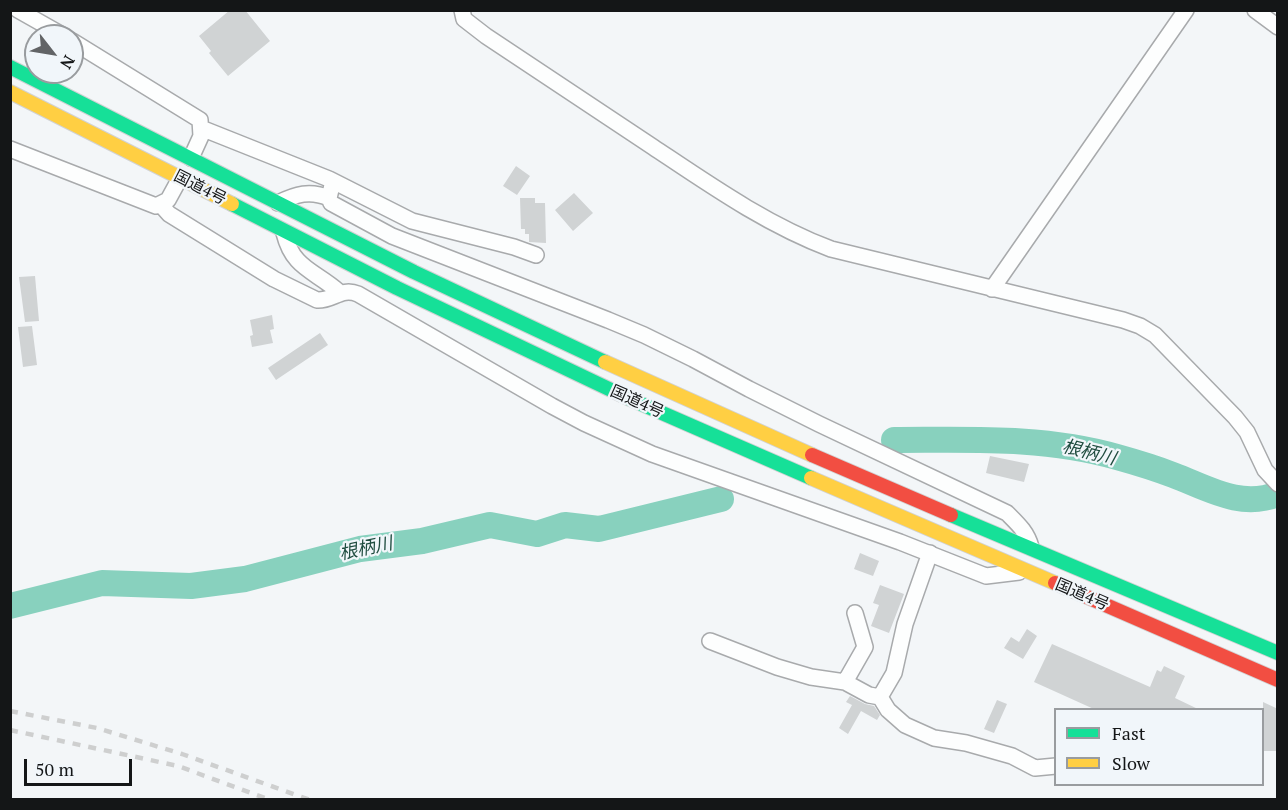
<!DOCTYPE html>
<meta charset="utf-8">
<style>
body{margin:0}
#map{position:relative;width:1288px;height:810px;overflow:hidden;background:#f3f6f8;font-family:"PT Serif",serif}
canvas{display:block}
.frame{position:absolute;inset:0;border:12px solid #141617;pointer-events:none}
.legend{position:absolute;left:1054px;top:708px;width:210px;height:78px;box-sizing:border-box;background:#f1f6fa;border:2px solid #999c9f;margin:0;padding:8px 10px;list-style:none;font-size:18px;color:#141617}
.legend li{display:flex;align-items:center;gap:12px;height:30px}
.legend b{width:30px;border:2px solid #999c9f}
.north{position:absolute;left:24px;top:24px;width:60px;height:60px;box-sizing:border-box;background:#f1f6fa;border:2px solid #999c9f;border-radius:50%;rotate:121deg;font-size:16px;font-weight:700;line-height:24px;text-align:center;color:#141617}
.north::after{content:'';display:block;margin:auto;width:21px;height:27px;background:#626466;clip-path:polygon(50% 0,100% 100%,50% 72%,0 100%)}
.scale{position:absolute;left:24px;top:759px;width:108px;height:27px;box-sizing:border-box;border:3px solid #141617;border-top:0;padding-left:8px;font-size:18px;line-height:21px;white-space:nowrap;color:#141617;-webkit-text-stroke:4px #f1f6fa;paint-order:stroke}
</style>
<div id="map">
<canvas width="1288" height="810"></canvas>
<div class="frame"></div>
<ul class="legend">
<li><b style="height:8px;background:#16e098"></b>Fast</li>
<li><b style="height:8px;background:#ffcf43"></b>Slow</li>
</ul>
<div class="north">N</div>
<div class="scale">50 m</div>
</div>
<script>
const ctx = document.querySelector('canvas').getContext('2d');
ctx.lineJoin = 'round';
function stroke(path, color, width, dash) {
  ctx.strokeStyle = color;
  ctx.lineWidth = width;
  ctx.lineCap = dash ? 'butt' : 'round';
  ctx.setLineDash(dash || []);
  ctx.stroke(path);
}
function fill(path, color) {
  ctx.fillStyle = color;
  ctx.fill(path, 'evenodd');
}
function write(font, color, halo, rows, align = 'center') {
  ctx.font = font + ' "PT Serif","Noto Sans JP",serif';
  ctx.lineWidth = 4.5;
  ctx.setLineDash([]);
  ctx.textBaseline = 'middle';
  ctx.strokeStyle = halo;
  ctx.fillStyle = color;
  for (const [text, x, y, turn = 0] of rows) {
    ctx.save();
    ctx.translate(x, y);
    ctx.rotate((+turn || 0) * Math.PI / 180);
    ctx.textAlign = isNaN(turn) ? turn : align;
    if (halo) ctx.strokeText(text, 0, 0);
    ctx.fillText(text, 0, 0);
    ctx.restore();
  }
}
const river = new Path2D(`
 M894,440c74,0 150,-4 223,17 18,5 38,11 56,18 35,13 67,34 105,19
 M10,606l92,-23 89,3 54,-7 115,-30 62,-8 68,-16 47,9 28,-9 34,4 122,-30`);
const building = new Path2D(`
 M230,10h15l25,31 -42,35 -19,-23 2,-2 -12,-15z
 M516,166l14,10 -13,19 -14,-9z
 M574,193l19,20 -20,18 -18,-21z
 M520,198h15v5h10l1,40 -17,-1v-8h-4v-5h-4z
 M35,276l4,45 -14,1 -6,-45z
 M272,315l2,14 -4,1 3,13 -21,4 -2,-11 3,-1 -3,-15z
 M32,326l5,39 -14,2 -5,-40z
 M320,333l8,12 -52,35 -8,-12z
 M990,456l39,8 -5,18 -38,-9z
 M860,553l19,8 -6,15 -19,-7z
 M880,585l24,9 -15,39 -18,-7 8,-21 -6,-2z
 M1027,629l10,7 -14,23 -19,-11 7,-11 8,5z
 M1052,644l98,43 7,-17 4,2 3,-6 21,10 -10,22 25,12h-104l-62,-28z
 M850,696l15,8 9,2 6,9 -3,5 -16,-9 -13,23 -9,-6 13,-23 -6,-3z
 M997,700l10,4 -13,29 -10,-4z
 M1263,702l15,7v42h-15z`);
const street = new Path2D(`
 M18,10l46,26
 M462,10l2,9 22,17c56,37 112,74 167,111 57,38 114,78 178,102l292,71 17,6 15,9 80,82 12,15 18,38 13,14
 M1255,10l23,17
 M72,41l128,79 1,16 -10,22
 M201,128l128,51 83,42 102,26 22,8
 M10,149l146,57 12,-6 12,-22
 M333,181l-4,17 2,5 61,33 216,84 36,15 49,24 56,30 70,35 188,89c11,11 20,19 24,34
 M278,203c18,-9 32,-13 51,-5
 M161,205l8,9 105,65 43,21c16,1 24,-13 41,-6l194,112 32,17 68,31 248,88 86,34 33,-4
 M284,233c9,36 30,37 55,59
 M992,289l194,-279
 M710,641l67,26 34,10 34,5 24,13 11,2 8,13 17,15 29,13 32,5 46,13 23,12 21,-2
 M845,682l20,-35 -10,-34
 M880,697l14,-24 11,-49 25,-71`);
const fast = new Path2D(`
 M10,67l404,205 191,90
 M232,204l165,84 233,111 181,79
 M951,515l327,138`);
const slow = new Path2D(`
 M10,92l222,112
 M605,362l207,93
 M811,478l244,105`);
const jam = new Path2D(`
 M812,455l139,60
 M1055,583l223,97`);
const rail = new Path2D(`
 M10,711l87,17 85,26 128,46
 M10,730l168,36 92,34`);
const streetNames = [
 ["国道4号",200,188,27],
 ["国道4号",637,402,24],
 ["国道4号",1082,595,23]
];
const waterNames = [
 ["根柄川",1089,453,14],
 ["根柄川",366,549,-12]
];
stroke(river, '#88d1be', 26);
fill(building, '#d0d3d4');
stroke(street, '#a8aaac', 18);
stroke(fast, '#d1d2d3', 16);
stroke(slow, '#d1d2d3', 16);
stroke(jam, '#d1d2d3', 16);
stroke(street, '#fdfefe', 15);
stroke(fast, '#16e098', 14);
stroke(slow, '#ffcf43', 14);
stroke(jam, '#f24e42', 14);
stroke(rail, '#cecfcf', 4.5, [8, 8]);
write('16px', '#141617', '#f1f6fa', streetNames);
write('italic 18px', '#204d40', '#f1f6fa', waterNames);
</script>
